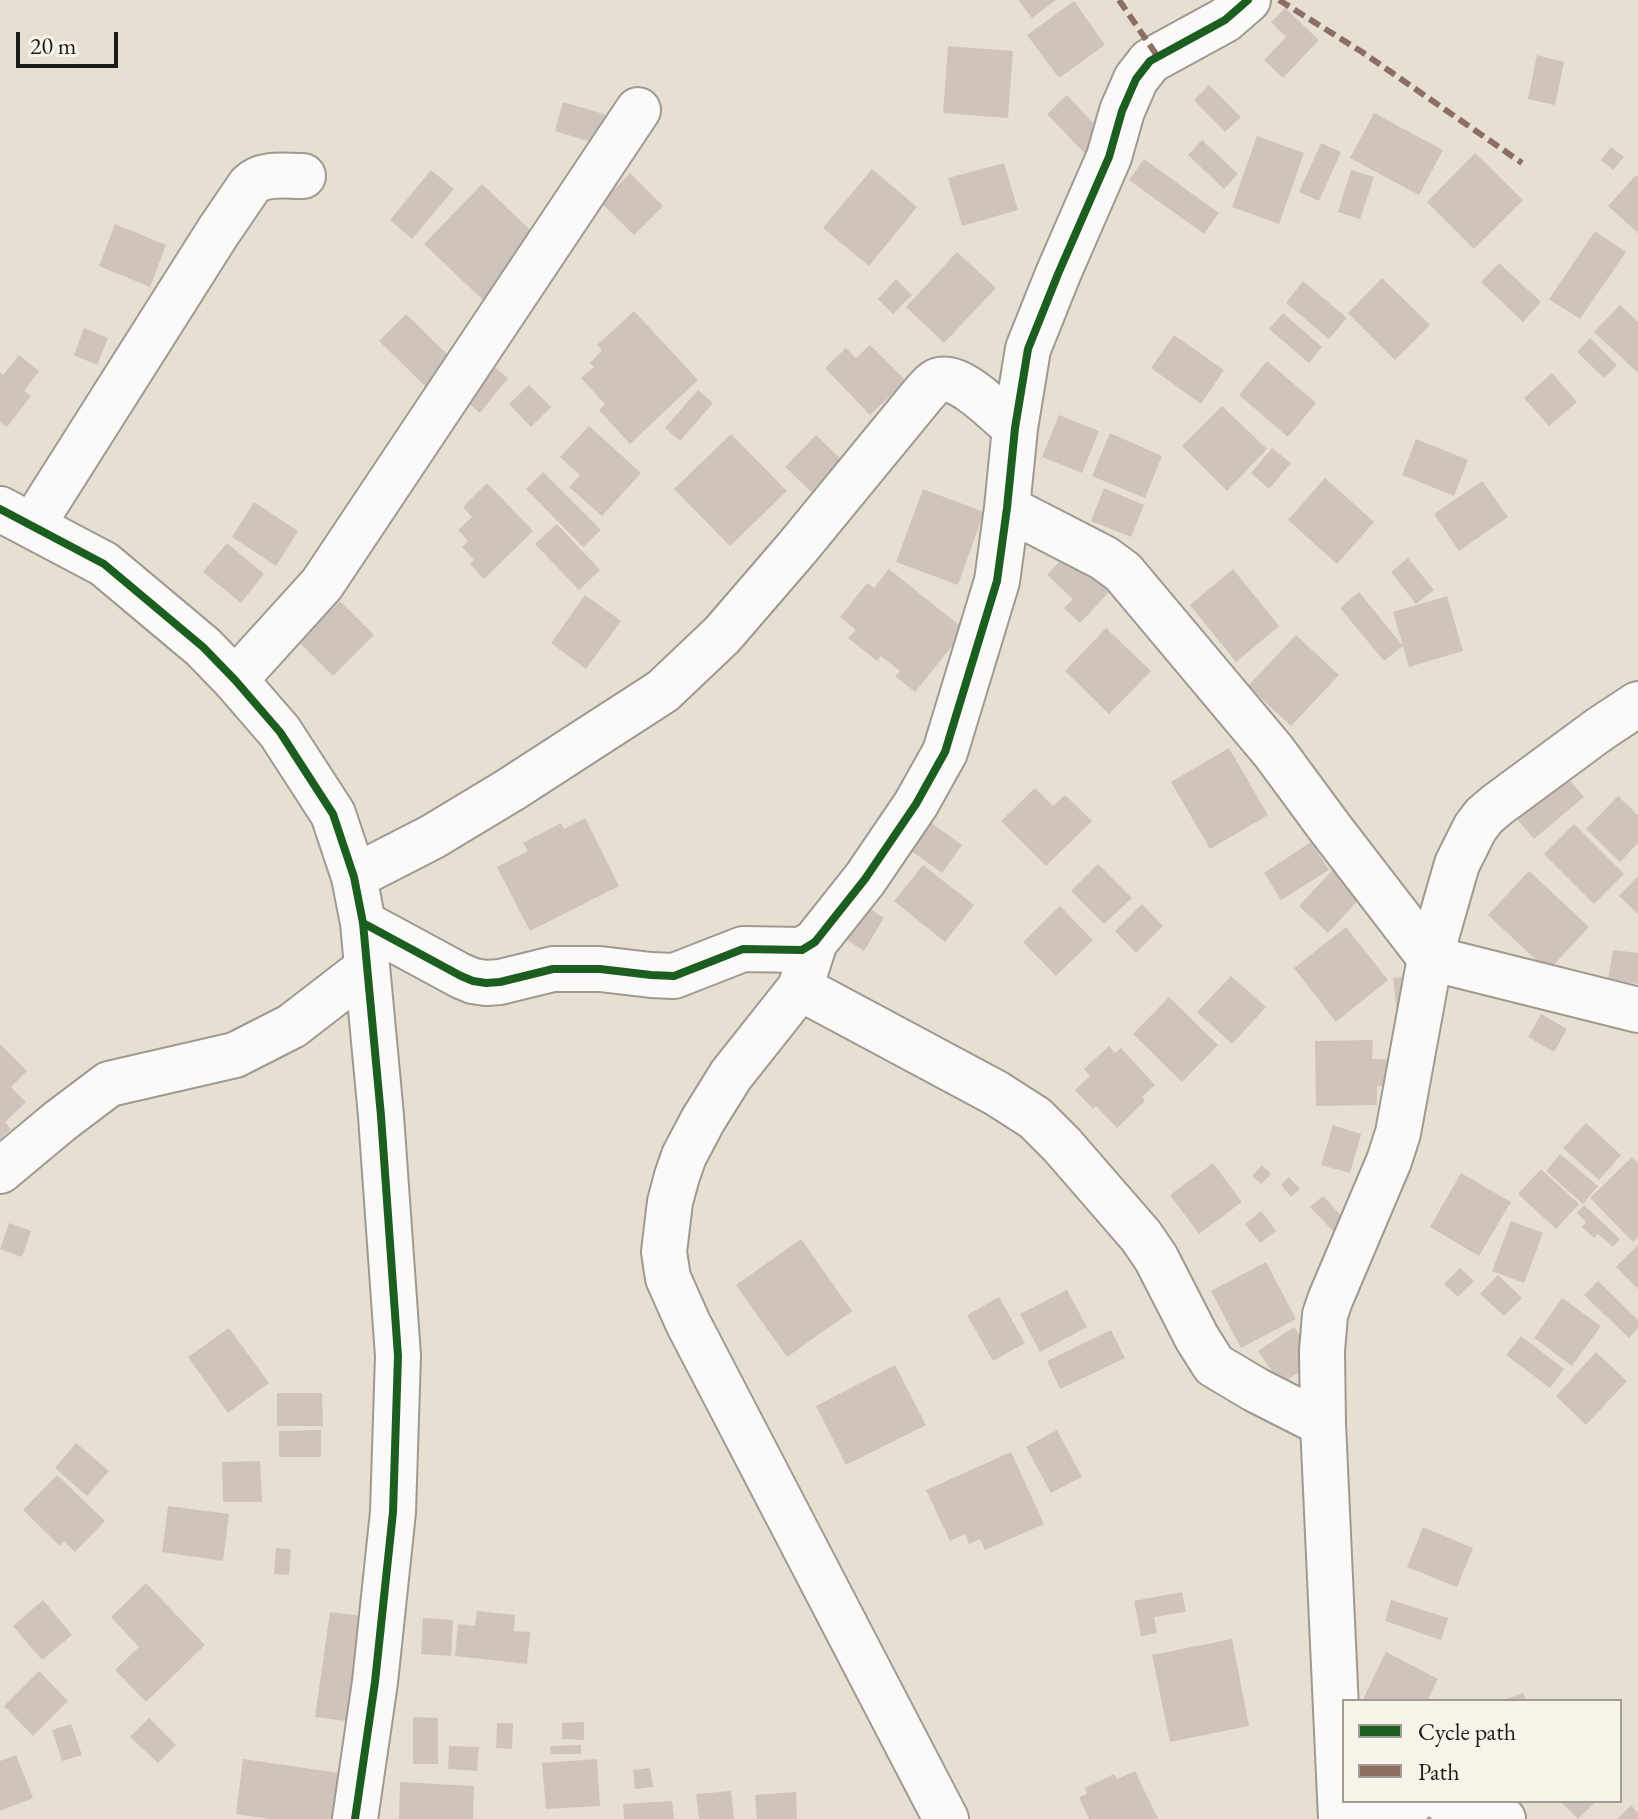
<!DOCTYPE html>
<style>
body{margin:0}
#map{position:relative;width:1638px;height:1819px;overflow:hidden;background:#e7e0d2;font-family:"EB Garamond",serif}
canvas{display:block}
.legend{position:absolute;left:1342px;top:1699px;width:280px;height:104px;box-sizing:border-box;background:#f7f3e8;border:2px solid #9f9d96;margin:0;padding:10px 14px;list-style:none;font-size:24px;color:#1c1c1c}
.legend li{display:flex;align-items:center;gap:16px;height:40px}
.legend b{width:40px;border:2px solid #9f9d96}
.scale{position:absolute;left:16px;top:32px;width:102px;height:36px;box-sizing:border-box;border:4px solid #1c1c1c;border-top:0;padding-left:10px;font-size:24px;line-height:28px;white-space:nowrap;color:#1c1c1c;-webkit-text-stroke:6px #f7f3e8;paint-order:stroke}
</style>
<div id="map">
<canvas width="1638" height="1819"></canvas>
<ul class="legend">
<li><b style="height:10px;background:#1b5e20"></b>Cycle path</li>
<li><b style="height:10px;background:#8d6e63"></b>Path</li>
</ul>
<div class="scale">20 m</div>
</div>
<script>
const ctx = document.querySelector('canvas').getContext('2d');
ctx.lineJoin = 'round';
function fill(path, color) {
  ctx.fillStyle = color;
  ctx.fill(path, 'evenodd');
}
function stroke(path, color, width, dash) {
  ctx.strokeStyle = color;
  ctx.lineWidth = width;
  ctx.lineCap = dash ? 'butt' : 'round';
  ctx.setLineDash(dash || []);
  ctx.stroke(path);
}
const building = new Path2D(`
 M1018,0h38l-24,18z
 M1074,1l31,44 -46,33 -32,-43z
 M1285,8l34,32 -36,38 -19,-18 22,-23 -15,-15z
 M948,46l65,5 -5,67 -65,-5z
 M1537,55l27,7 -9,43 -27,-6z
 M1209,85l32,32 -16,15 -31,-32z
 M1067,95l41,44 -19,19 -42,-44z
 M563,102l57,17 -9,29 -56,-17z
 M1374,113l69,37 -24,45 -69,-37z
 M1257,136l47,17 -25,71 -47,-17z
 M1202,140l36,34 -14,15 -36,-34z
 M1321,143l20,9 -22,49 -20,-9z
 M1611,147l13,10 -11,13 -12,-10z
 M1475,153l48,47 -49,49 -47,-47z
 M1144,159l75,54 -15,21 -75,-54z
 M1004,163l14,47 -56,16 -14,-48z
 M872,169l45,38 -48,59 -46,-38z
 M431,170l23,19 -42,50 -22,-19z
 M1351,170l23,7 -14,42 -22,-7z
 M630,173l33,33 -29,29 -33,-32z
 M1636,175l2,2v56l-30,-27z
 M482,184l62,59 -58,60 -62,-59z
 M115,224l51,21 -16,42 -51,-21z
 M1595,231l31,21 -46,67 -31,-20z
 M957,252l39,36 -52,55 -38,-36z
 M1499,263l42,39 -18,20 -42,-40z
 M1382,278l48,47 -35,35 -47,-47z
 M896,279l16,16 -19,19 -15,-15z
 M1303,281l44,37 -18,21 -43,-36z
 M1620,305l18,17v51l-44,-41z
 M634,311l64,69 -68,64 -31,-34 6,-6 -24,-26 13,-11 -4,-4 12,-13 -5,-5z
 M1283,313l39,34 -13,16 -40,-34z
 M406,314l47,46 -27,27 -47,-46z
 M84,328l24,10 -11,27 -23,-10z
 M1174,335l50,35 -23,34 -50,-36z
 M1590,338l27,27 -13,13 -27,-26z
 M870,345l36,36 -36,34 -45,-47 21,-20 10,10z
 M19,355l20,16 -15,20 7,5 -24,31 -7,-5v-50l3,3z
 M1267,361l49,42 -28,34 -49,-42z
 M488,362l20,16 -28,35 -20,-17z
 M1552,373l25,29 -28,24 -25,-28z
 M529,385l22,22 -20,20 -22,-23z
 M698,390l15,13 -33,38 -15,-13z
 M1222,406l45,43 -40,42 -45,-45z
 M1059,415l40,16 -17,42 -40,-16z
 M589,426l52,47 -39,43 -33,-29 11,-12 -20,-18z
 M1110,433l52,23 -17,42 -53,-22z
 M731,434l56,57 -57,55 -56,-57z
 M816,435l38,37 -30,32 -39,-37z
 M1416,439l52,21 -14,36 -52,-21z
 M1272,448l19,15 -22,26 -18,-16z
 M543,472l58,58 -18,17 -57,-58z
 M1325,478l49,44 -37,42 -49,-44z
 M1482,481l26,36 -49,34 -25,-37z
 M487,483l46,48 -49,48 -14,-15 4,-4 -12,-13 6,-6 -10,-11 14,-13 -9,-10z
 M1104,488l40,17 -13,32 -40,-16z
 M923,489l61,23 -26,73 -62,-23z
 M254,502l44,29 -22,35 -44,-29z
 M557,524l43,46 -21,20 -44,-46z
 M227,543l37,31 -23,29 -38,-31z
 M1069,551l45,36 -34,36 -16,-15 9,-9 -26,-24z
 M1408,558l26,32 -18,14 -25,-32z
 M889,569l76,61 -50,62 -20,-16 5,-5 -19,-15 -4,5 -29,-23 8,-8 -16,-13 27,-34 7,5z
 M1233,569l46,57 -43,36 -46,-57z
 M1359,592l44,54 -10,-34 54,-16 16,55 -54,16 -6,-21 -19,15 -44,-53z
 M585,595l36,26 -35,48 -35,-26z
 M340,601l34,34 -41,41 -34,-34z
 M1106,628l45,43 -42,43 -44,-43z
 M1296,635l43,40 -48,51 -43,-40z
 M1229,748l39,67 -58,34 -39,-67z
 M1560,769l24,28 -50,42 -24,-28z
 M1035,788l18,18 12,-11 27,26 -46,45 -45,-45z
 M1618,796l20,19v28l-18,19 -34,-33z
 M585,818l34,68 -89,45 -33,-64 31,-16 -5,-8 38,-20 3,6z
 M930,822l32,23 -20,28 -32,-23z
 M1574,824l50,50 -30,30 -50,-50z
 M1311,842l18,28 -48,30 -17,-27z
 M1098,864l34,34 -28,26 -33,-33z
 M923,865l51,40 -29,37 -51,-41z
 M1337,865l29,27 -38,41 -29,-27z
 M1529,871l60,56 -41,44 -60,-56z
 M1638,876v38l-19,-18z
 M1142,904l21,22 -27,27 -21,-22z
 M864,905l20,13 -20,33 -21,-14z
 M1060,906l33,34 -37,36 -33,-34z
 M1346,927l42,53 -52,42 -42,-54z
 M1613,950l25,3v31l-30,-4z
 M1231,976l35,31 -34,37 -35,-32z
 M1414,976l3,34 -20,2 -4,-34z
 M1169,997l49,48 -36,37 -49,-48z
 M1541,1014l26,15 -13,23 -26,-15z
 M1373,1040l-1,19h19l1,27h-15v19l-61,1 -1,-65z
 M0,1044l27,27 -16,16 15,15 -21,20 6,7 -11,10z
 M1109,1046l6,7 6,-5 34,37 -13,12 3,4 -28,27 -21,-22 -3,3 -18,-19 15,-14 -6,-7z
 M1586,1123l35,32 -22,25 -36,-32z
 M1333,1125l28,9 -11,39 -29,-8z
 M1560,1154l38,32 -15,18 -37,-33z
 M1632,1157l6,6v74l-5,5 -43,-44z
 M1213,1163l29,39 -43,32 -29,-39z
 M1262,1165l9,9 -10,10 -9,-8z
 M1541,1169l38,35 -23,25 -38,-35z
 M1461,1173l50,29 -32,54 -49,-29z
 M1289,1177l11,12 -9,8 -10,-12z
 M1323,1196l23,25 -12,11 -24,-25z
 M1584,1205l36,34 -7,8 -15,-13 -4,4 -12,-11 4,-5 -9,-9z
 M1261,1211l15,20 -16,12 -15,-19z
 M1511,1221l32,12 -19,50 -32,-12z
 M9,1223l22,8 -9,26 -22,-8z
 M801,1239l51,72 -65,46 -51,-72z
 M1638,1245v44l-22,-22z
 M1266,1262l30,57 -55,29 -30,-57z
 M1460,1268l14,13 -16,16 -14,-13z
 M1498,1275l24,23 -18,18 -24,-22z
 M1598,1281l40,39v8l-9,10 -45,-43z
 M1067,1290l20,37 -47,25 -20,-38z
 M999,1297l26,46 -32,18 -26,-46z
 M1562,1298l39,28 -29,40 -38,-28z
 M1294,1327l23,33 -36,24 -23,-33z
 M229,1328l40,55 -41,30 -40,-56z
 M1111,1330l14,28 -65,31 -13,-28z
 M1521,1336l43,33 -14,19 -44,-33z
 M1596,1352l31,29 -41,44 -30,-29z
 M895,1365l31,60 -80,40 -30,-59z
 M277,1393h45l1,33h-46z
 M321,1430v27h-42v-26z
 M1057,1430l25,47 -31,16 -25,-46z
 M76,1443l33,28 -22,25 -32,-28z
 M1011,1452l33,72 -59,26 -5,-11 -11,5 -4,-10 -15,7 -24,-51z
 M260,1461l2,41h-39l-1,-40z
 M57,1475l48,46 -30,31 -11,-11 -4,5 -37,-36z
 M168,1506l61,8 -6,47 -61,-9z
 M1423,1527l50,21 -16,39 -50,-20z
 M276,1548l15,1 -2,26 -15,-1z
 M146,1583l59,62 -59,57 -31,-32 24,-23 -28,-30z
 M1182,1592l4,20 -32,5 3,16 -16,3 -7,-35z
 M43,1600l29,35 -30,25 -29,-34z
 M1391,1600l57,18 -7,22 -56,-19z
 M477,1611l38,4 -1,16 16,1 -3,32 -72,-8 3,-32 17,2z
 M330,1612l31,4 -15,105 -31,-4z
 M423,1618l30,2 -2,36 -30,-2z
 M1232,1639l17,87 -79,16 -18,-87z
 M1386,1652l52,27 -11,22h-65z
 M39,1671l29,30 -35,35 -29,-30z
 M1523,1693l3,8h-25z
 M413,1717l25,1v46h-25z
 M149,1718l27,27 -18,18 -28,-26z
 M584,1722v18l-22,-1v-16z
 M497,1723h16l-1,26 -16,-1z
 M71,1724l11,31 -20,6 -10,-31z
 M581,1745v9h-30l-1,-8z
 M449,1746l30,1 -2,24 -29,-2z
 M16,1755l17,43 -33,13v-50z
 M243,1759l96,14 -6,46h-63l-34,-5z
 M597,1759l3,47 -54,3 -4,-46z
 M650,1768l3,19 -18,2 -2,-19z
 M1135,1771l23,48h-69l-10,-22 8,-3 -2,-6 29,-14 3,5z
 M400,1782l74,4 -1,33h-74z
 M731,1791l3,28h-35l-3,-25z
 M796,1792l1,27h-40l-2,-24z
 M672,1801l2,18h-50l-1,-15z
 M1560,1801h36l-18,18z
 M1631,1805l7,8v6h-21z`);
const minor = new Path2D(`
 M1007,508l97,50 19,14 151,180 56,76 100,130 208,52
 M0,509l104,55 99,83 32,33 45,52 53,82 21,63 9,46 18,193 17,240 -5,156 -18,170 -20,137
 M32,526l186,-294 32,-47c13,-13 35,-9 53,-9
 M235,680l87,-96 316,-474
 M354,877l78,-40 78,-47 153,-99 59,-56 75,-87 128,-156c4,-4 9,-11 15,-12 21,-6 59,35 75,48
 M363,923l98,53 12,5 13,2 14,-1 53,-13h47l51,6 23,1 69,-27 59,1 13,-8 50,-63 51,-75 29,-52 52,-171 10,-73 8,-80 13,-79 30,-75 51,-117 13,-46 14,-32 14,-18 75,-41 23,-20
 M815,942l-15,46 -69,87 -28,45 -19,36 -7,20 -7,26 -6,50 4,26 20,45 258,496
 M800,988l196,105 39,25 27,27 79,91 15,22 41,80 17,27 42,25 67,34
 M0,1171l60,-50 49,-37 126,-29 57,-29 75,-58
 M1445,1801l41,10 17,8
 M1341,1819l-18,-395 -1,-73 3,-36 5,-15 59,-139 9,-28 32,-175 27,-94 18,-36 9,-12 13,-11 103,-76 38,-25
 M1342,1819l71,-18`);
const quiet = new Path2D(`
 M1119,0l39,57
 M1279,0l83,52 160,111`);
const cycleway = new Path2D(`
 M0,509l104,55 99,83 32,33 45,52 53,82 21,63 9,46 18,193 17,240 -5,156 -18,170 -20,137
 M363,923l98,53 12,5 13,2 14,-1 53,-13h47l51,6 23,1 69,-27 59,1 13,-8 50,-63 51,-75 29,-52 52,-171 10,-73 8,-80 13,-79 30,-75 51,-117 13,-46 14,-32 14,-18 75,-41 23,-20`);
fill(building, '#d0c3bb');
stroke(minor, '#9e9a92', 48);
stroke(minor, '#fbfaf8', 44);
stroke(quiet, '#8d6e63', 6, [12, 6]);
stroke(cycleway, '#1b5e20', 8);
</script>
